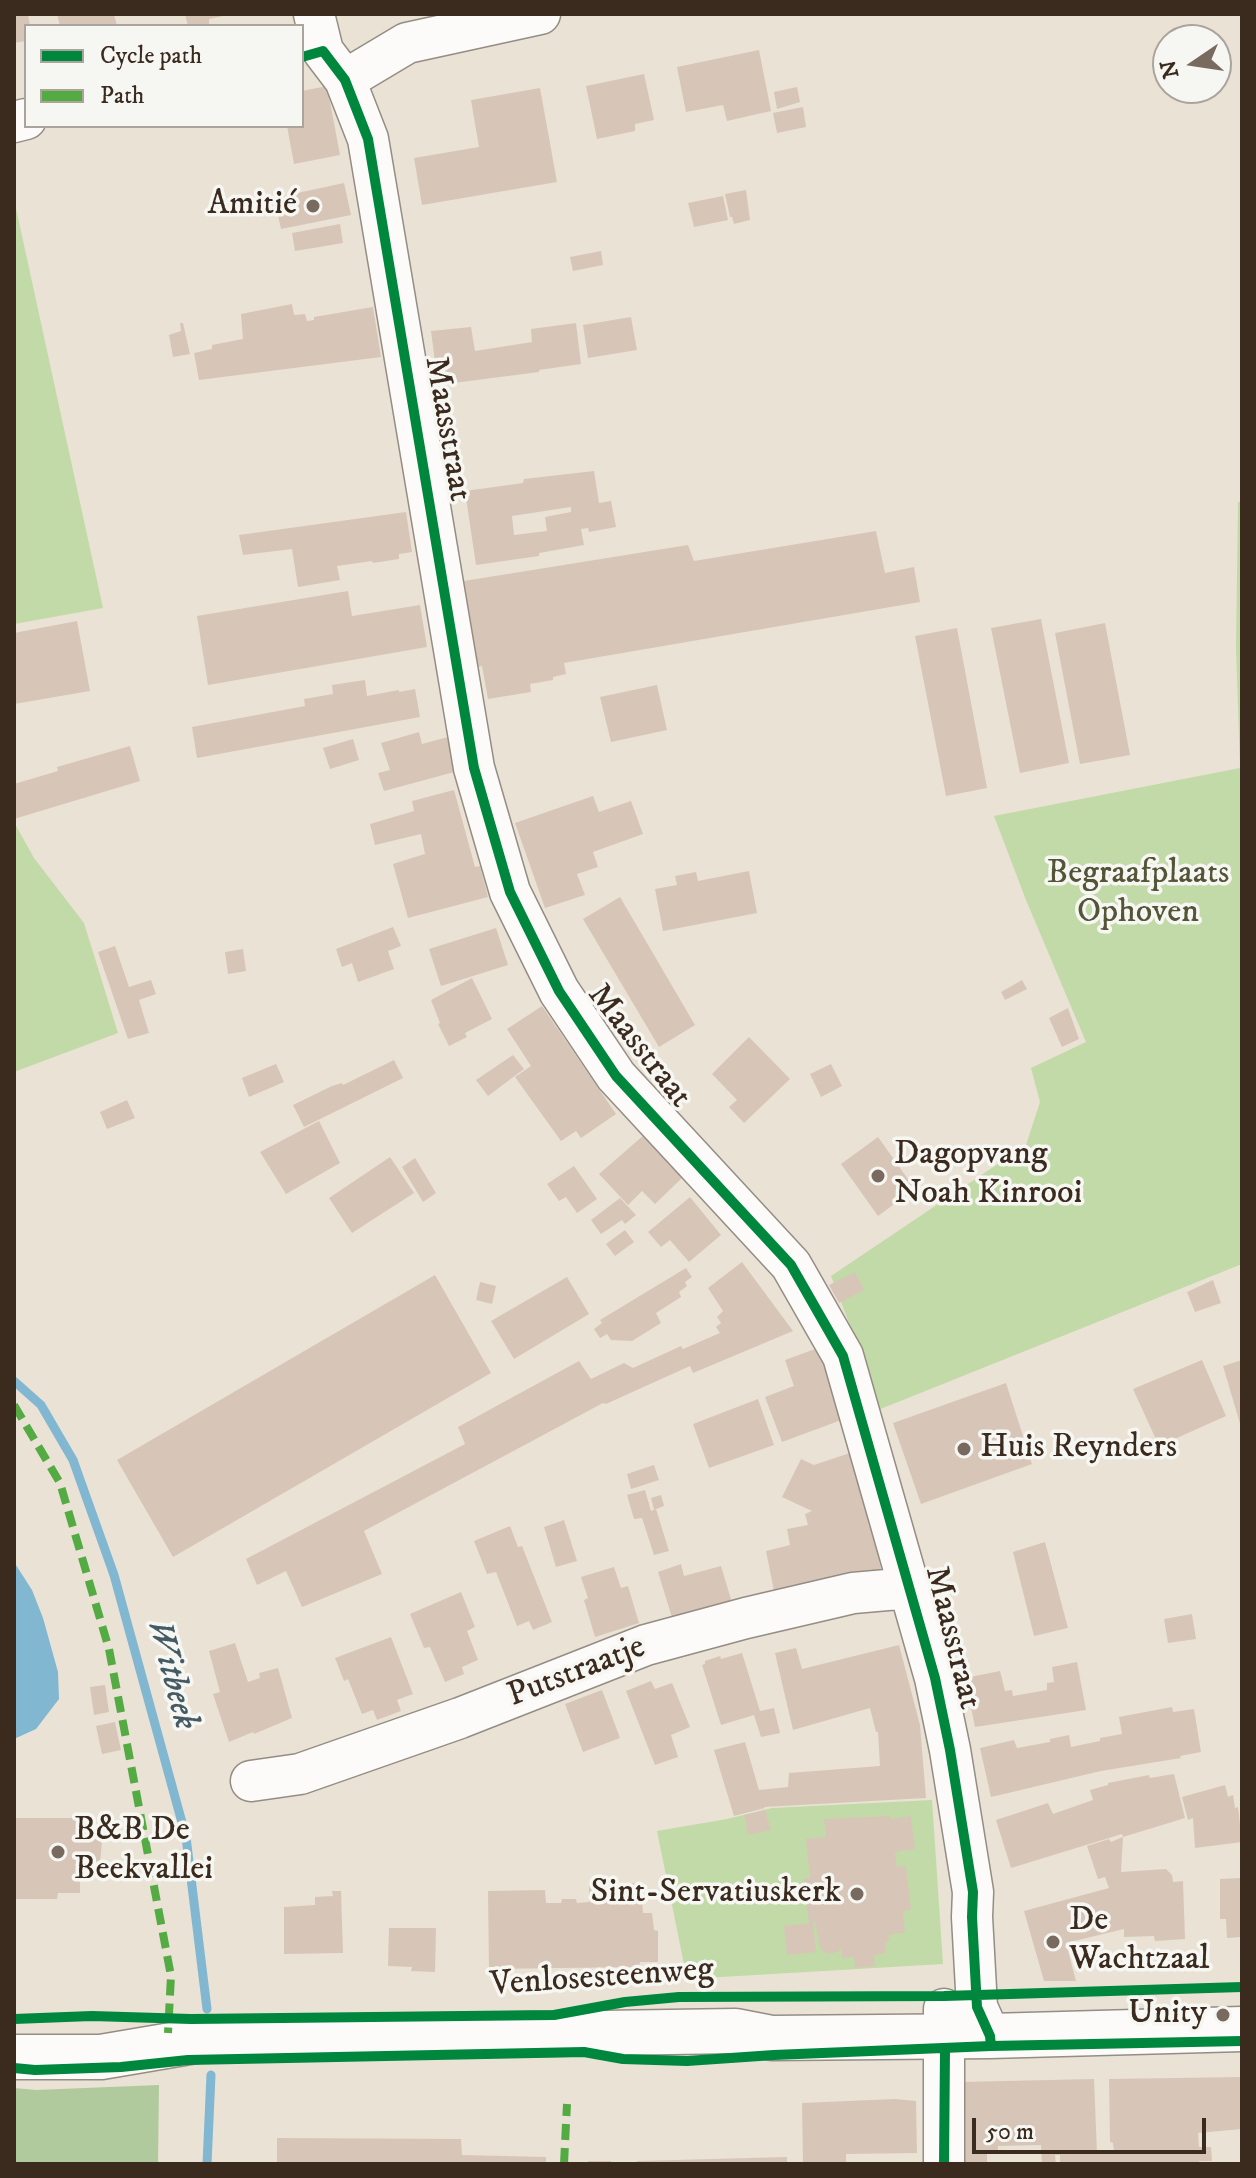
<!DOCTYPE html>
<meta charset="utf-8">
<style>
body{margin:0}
#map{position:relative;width:1256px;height:2178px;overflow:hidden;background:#eae2d5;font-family:"IM FELL DW Pica",serif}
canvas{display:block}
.frame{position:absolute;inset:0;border:16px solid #3b2a1e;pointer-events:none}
.legend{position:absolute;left:24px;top:24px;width:280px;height:104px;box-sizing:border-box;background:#f6f6f2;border:2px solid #aba49d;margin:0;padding:10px 14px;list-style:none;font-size:24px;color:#3b2a1e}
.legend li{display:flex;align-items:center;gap:16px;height:40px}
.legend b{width:40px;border:2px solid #aba49d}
.north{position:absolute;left:1152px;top:24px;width:80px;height:80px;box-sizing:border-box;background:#f6f6f2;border:2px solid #aba49d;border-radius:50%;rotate:257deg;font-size:22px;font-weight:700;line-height:32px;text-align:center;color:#3b2a1e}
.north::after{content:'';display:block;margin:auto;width:28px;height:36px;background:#786a5e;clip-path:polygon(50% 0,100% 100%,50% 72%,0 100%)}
.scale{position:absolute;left:972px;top:2118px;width:234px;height:36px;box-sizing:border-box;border:4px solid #3b2a1e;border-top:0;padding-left:10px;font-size:24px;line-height:28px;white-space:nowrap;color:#3b2a1e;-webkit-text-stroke:6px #f6f6f2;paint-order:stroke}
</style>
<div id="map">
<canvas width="1256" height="2178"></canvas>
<div class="frame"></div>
<ul class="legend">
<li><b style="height:10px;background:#00873e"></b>Cycle path</li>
<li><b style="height:10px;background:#55ab43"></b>Path</li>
</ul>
<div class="north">N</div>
<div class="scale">50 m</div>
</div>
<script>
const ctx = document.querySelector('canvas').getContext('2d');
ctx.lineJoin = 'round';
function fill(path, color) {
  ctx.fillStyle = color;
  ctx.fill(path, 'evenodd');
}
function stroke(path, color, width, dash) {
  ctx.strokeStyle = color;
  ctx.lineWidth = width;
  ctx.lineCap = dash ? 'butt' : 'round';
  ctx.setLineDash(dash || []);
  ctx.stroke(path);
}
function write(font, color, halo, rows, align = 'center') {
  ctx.font = font + ' "IM FELL DW Pica",serif';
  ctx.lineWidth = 7;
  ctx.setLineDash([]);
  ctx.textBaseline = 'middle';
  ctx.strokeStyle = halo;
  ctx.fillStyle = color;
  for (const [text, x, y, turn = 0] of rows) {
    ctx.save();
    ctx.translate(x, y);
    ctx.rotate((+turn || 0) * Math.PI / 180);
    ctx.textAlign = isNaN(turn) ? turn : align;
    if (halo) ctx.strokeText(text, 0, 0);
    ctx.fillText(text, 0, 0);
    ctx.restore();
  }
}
const green = new Path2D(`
 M14,199l89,409 -89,16z
 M1238,502h4v762l-364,146 -5,-25 -42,-109 195,-131 14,-43 -9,-34 55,-26 -60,-142 -32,-84 246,-48 -4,-120z
 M14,822l20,36 50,65 34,110 -104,39z
 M932,1800l11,164 -256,15 -30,-148 70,-12 45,-11z`);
const forest = new Path2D(`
 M159,2085l-1,79h-144v-76l22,2z`);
const water = new Path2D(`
 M14,1562l18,28 11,28 15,54 1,27 -23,30 -22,10z`);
const stream = new Path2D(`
 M14,1381l27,24 32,55 41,115 72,262 21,172
 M207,2164l4,-89`);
const building = new Path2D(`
 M14,14h14l2,12h-4v15l-12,2z
 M57,14h57l3,12h-57z
 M185,14h43v1l-19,4v5l-21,2z
 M759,50l12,61 -44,10 -4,-16 -37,7 -9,-45z
 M644,74l10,46 -19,4v7l-38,8 -11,-53z
 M327,86l13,69 -46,9 -7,-38h15v-35z
 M797,87l3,15 -23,7 -3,-17z
 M540,88l17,94 -135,23 -8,-47 65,-11 -8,-47z
 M803,107l3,20 -29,6 -4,-20z
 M344,183l7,32 -70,14 -7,-31z
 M746,190l4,30 -16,4 -2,-7h-2l-5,-23z
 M723,196l5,24 -34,7 -6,-24z
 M340,224l3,19 -48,8 -3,-18z
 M601,251l2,14 -30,6 -3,-14z
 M292,304l2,11 11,-1 2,7 7,-1v-3l59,-10 8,50 -182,23 -5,-27 18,-4v-4l31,-6 -2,-25z
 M631,317l6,33 -49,8 -5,-33z
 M180,323h3l7,31 -17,3 -4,-22 12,-4z
 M576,323l5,41 -42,6v2l-101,13 -7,-54 40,-4 4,24 57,-9 -1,-13z
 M594,471l5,32 12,-2 5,26 -27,5 -1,-4 -7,1 3,16 -45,8v3l-63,9 -11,-74 58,-8 1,-4zM571,507v5l-26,5 2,14 -33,4 -2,-19z
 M406,512l6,40 -13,2v5l-26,4 -1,-2 -35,5 3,14 -42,7 -6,-38 -49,6 -4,-20z
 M876,531l9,42 29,-6 6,35 -356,61 2,11 -13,3v3l-23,4 1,8 -43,7 -6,-33 -4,1 -14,-86 224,-36 6,16z
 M348,591l4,25 68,-11 7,42 -219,38 -11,-69z
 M1041,619l28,144 -49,10 -29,-145z
 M77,621l13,70 -76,13v-71z
 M1105,623l25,132 -50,9 -25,-131z
 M957,628l30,160 -41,8 -31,-160z
 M365,680l2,16 32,-6v2l16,-3 5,28 -223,41 -5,-31 113,-21 -1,-7 29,-5 -1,-9z
 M657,685l10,45 -56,12 -11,-45z
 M419,732l3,12 26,-7 10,34 -74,20 -6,-18 12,-3 -9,-27z
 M353,739l6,21 -29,9 -7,-21z
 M130,746l10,35 -126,38v-35l44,-13 -1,-4z
 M454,790l21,77 5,-1 8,31 -80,21 -15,-54 32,-10 -4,-20 -46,11 -5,-21 44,-13 -2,-10z
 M593,796l6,16 32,-11 12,33 -50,18 5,15 -21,7 8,21 -40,13 -30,-85z
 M749,871l8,42 -94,18 -8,-42 22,-4 -2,-9 21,-4 2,9z
 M620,897l75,128 -36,22 -76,-128z
 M393,927l8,19 -13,5 6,18 -36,13 -6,-19 -10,4 -6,-18z
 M496,928l12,37 -67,21 -12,-37z
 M115,946l14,41 22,-7 5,14 -17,6 10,33 -21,6 -30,-87z
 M243,949l3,22 -18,3 -3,-22z
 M472,978l20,41 -27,14 2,4 -18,9 -11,-22 2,-1 -9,-23z
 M1022,980l5,9 -22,11 -4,-8z
 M542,1006l74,108 -35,24 -5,-7 -15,10 -46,-64 16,-11 -24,-37z
 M1068,1008l11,31 -17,8 -13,-29z
 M749,1037l41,42 -46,44 -15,-16 8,-7 -25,-26z
 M513,1055l11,14 -36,27 -12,-16z
 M394,1060l9,18 -99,49 -11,-22 39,-19 10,-3 1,2z
 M276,1064l8,18 -35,15 -7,-19z
 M831,1064l11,22 -21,11 -11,-23z
 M127,1100l8,18 -28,11 -7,-17z
 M319,1121l21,42 -54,31 -26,-42z
 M644,1135l40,41 -29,28 -13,-13 -14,14 -29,-31z
 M878,1137l37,52 -37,27 -37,-52z
 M390,1157l24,36 -62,40 -23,-35z
 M415,1158l21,35 -13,9 -21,-35z
 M574,1166l23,33 -20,14 -11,-16 -7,4 -12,-17z
 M690,1197l31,38 -32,27 -19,-22 -9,7 -13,-15z
 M620,1198l16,17 -11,9 -3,-4 -21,14 -10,-14z
 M625,1230l9,12 -19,14 -9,-12z
 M742,1262l51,69 -100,42 -3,-7 -84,38 -3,-1 -239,128 18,43 -80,33 -16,-36 -29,14 -11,-26 219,-115 -7,-17 121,-66 12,18 33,-16 9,5 48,-22 2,3 37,-16 -4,-6 5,-4 -4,-6 6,-6 -15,-23z
 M686,1268l6,9 -7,5 2,4 -8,6 2,5 -25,16 5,10 -29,18 -21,-1 -4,-6 -7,4 -6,-9 8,-6 -2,-3z
 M855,1272l9,18 -25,13 -10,-18z
 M435,1275l56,98 -318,184 -56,-97z
 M567,1277l22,37 -75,45 -23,-38z
 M1213,1280l8,23 -26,9 -8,-20z
 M480,1282l16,4 -4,18 -16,-4z
 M818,1348l26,71 -62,23 -17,-45 29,-11 -9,-26z
 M1202,1360l24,56 -67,30 -26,-57z
 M1242,1360v67h-1l-18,-61z
 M1006,1383l26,81 -111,40 -28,-81z
 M758,1399l16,46 -65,23 -16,-44z
 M850,1453l13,41 6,33 3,1 11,50 -107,23 -10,-50 24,-6 -3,-16 21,-4 -3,-11 7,-3 -30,-14 19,-38 13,6z
 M654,1465l5,15 -28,9 -4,-15z
 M645,1490l6,21 5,-2 13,42 -15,4 -12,-37 -8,1 -7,-24z
 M661,1495l3,11 -10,4 -3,-12z
 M564,1520l13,41 -21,6 -12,-40z
 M510,1526l8,21 4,-1 30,76 -19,8 -4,-9 -12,5 -21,-54 -9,2 -13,-33z
 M1045,1542l23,86 -34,8 -21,-84z
 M681,1564l3,12 37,-10 12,40 -59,18 -16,-52z
 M614,1567l7,21 7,-2 11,37 -44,14 -11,-37 4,-2 -7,-21z
 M461,1592l14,35 -8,4 11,29 -16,7 2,7 -19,8 -15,-35 -6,1 -14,-34z
 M1192,1614l4,25 -28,4 -4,-24z
 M391,1637l22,57 -16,6 4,11 -24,9 -4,-10 -11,4 -14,-35 -4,2 -9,-23z
 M235,1643l13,39 12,-4 -1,-5 19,-5 14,50 -38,16 -1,-2 -24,10 -16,-48 7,-2 -11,-41z
 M899,1645l21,80 6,73 -162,9 1,1 -31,8 -20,-66 31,-8 14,48 29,-3 1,-14 91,-7 -2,-34h-2l-6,-24 -77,22 -18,-77 21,-5 6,21z
 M742,1653l18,58 14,-3 6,25 -19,4 -7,-22 -33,10 -19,-60 3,-1v-3l15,-5 1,3z
 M1077,1662l9,48 -111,17 -10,-49 35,-7 5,20 7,-1 1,6 34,-6v-7l7,-1 -2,-15z
 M651,1681l4,8 17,-6 18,44 -19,8 7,22 -23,8 -29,-74z
 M105,1685l4,27 -15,3 -4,-28z
 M602,1690l18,48 -37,14 -18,-48z
 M1172,1707l1,5 21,-3 7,43 -21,4 1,2 -80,13 -110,26 -11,-49 34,-8 3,8 33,-6v-3l19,-4 2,12 29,-6v-3l22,-4 -3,-17z
 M115,1722l6,28 -19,4 -6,-28z
 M1174,1774l11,44 -62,19 -1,-3 -111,34 -15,-48 52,-17 5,11 40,-14 -3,-10 18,-5v-2l41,-8 1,3z
 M1225,1785l3,12 5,-2 2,13 3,-1 4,35 -47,6 -2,-30 -5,2 -6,-23z
 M765,1810l6,20 -23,5 -4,-20z
 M890,1816v3l21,-3 4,33 -20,3 2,15 9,-1 5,44 -8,1 2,21 -17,3 2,5 -5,3 1,10 -12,2 1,11 -20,2 -1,-11 -12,1 -1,-11 -3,5 -10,2 -8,-6 -5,-26 -2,1 3,29 -29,3 -3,-29 25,-3 -6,-44 7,-1 -4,-39 20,-2 -2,-18z
 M14,1818h70v6l18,16 -2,24 -10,5 -10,1v23h-22l-1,6h-43z
 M1123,1837l-2,35 45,-3 6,6 1,7 10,-1 2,58 -30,2 -1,-5 -30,1v-8l-58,14 10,38h-32l-20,-70 85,-23 -4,-11 -7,2 -11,-33 22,-7 2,3z
 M1242,1878v59l-15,1 -1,-19h-6v-40z
 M641,1883l2,30h9l2,17 4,1v31h-18l-1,5 -150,2 -1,-78 57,-1 1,13h15l1,-4h14l1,4 12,-1v-17z
 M332,1891h9l2,62 -59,1v-47l31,-2v-8l18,-1z
 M389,1928h47l-1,44 -24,-1 1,-4 -24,-1z
 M1242,2077v52l-44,4 1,14h12l1,14h-13l1,3h-140v-9h-5l1,9h-14l-1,-19 -43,1v5h-11v13h-27v-82l134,-3 3,74 17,-1 -1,-9 -3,-1 -1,-63z
 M895,2099l21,2 1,52 -71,1v10h-43l-1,-61z
 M277,2138l184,1 1,16 84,2v7h-269z
 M787,2157v7h-151l1,-3z
 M588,2161h23v3h-23z`);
const minor = new Path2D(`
 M314,14l9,37 22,29 23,59 106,629 36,124 49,99 57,85 175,189 52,91 92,322 15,72 23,142 -1,25 5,90 13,29
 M345,80l62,-37 133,-29
 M14,122l12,-3
 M251,1781l49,-7 160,-56 186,-73 100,-27 107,-25 57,-5
 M944,2009v155`);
const major = new Path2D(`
 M14,2057h87l106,-18 529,-8 36,7 218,-2 252,-7`);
const quiet = new Path2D(`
 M14,1405l46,78 49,166 62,327 -3,57
 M564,2164l3,-60`);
const cycleway = new Path2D(`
 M302,57l21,-6 22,29 23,59 106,629 36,124 49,99 57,85 175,189 52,91 92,322 15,72 23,142 -1,25 5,90 13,29 1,10
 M14,2019l78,-3 99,3 363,-4 71,-13 54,-5 265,-1 298,-9
 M14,2068l21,2 86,-3 67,-7 396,-8 39,7 64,2 87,-6 217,-9 251,-5
 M944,2164l1,-115`);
const markers = [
 [313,206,8,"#786a5e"],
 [878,1176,8,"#786a5e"],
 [964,1449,8,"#786a5e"],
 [58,1852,8,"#786a5e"],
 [857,1894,8,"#786a5e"],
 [1053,1942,8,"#786a5e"],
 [1223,2015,8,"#786a5e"]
];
const poiNames = [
 ["Amitié",297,206,"right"],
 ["Dagopvang",894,1156],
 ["Noah Kinrooi",894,1195],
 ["Huis Reynders",980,1449],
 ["B&B De",74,1832],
 ["Beekvallei",74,1871],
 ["Sint-Servatiuskerk",841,1894,"right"],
 ["De",1069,1922],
 ["Wachtzaal",1069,1961],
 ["Unity",1207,2015,"right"]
];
const streetNames = [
 ["Maasstraat",446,429,80],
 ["Maasstraat",638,1047,52],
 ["Maasstraat",951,1638,76],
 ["Putstraatje",577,1673,-21],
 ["Venlosesteenweg",602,1979,-4]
];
const parkNames = [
 ["Begraafplaats",1138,875],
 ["Ophoven",1138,914]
];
const waterNames = [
 ["Witbeek",170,1675,75]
];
fill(green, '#c2daa7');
fill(forest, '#b0c99d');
fill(water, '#81b7d0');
stroke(stream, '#81b7d0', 9);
fill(building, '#d7c6b7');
stroke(minor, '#948d84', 43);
stroke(major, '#948d84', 47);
stroke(minor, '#fcfbf9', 40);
stroke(major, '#fcfbf9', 44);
stroke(quiet, '#55ab43', 8, [16, 8]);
stroke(cycleway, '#00873e', 10);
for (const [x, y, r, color] of markers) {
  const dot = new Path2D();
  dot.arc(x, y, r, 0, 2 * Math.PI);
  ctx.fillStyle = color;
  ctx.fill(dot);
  stroke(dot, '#f6f6f2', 3);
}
write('34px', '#3b2a1e', '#f6f6f2', poiNames, 'left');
write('34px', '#3b2a1e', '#f6f6f2', streetNames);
write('34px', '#545437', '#f6f6f2', parkNames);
write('italic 36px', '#455b64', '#f6f6f2', waterNames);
</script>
